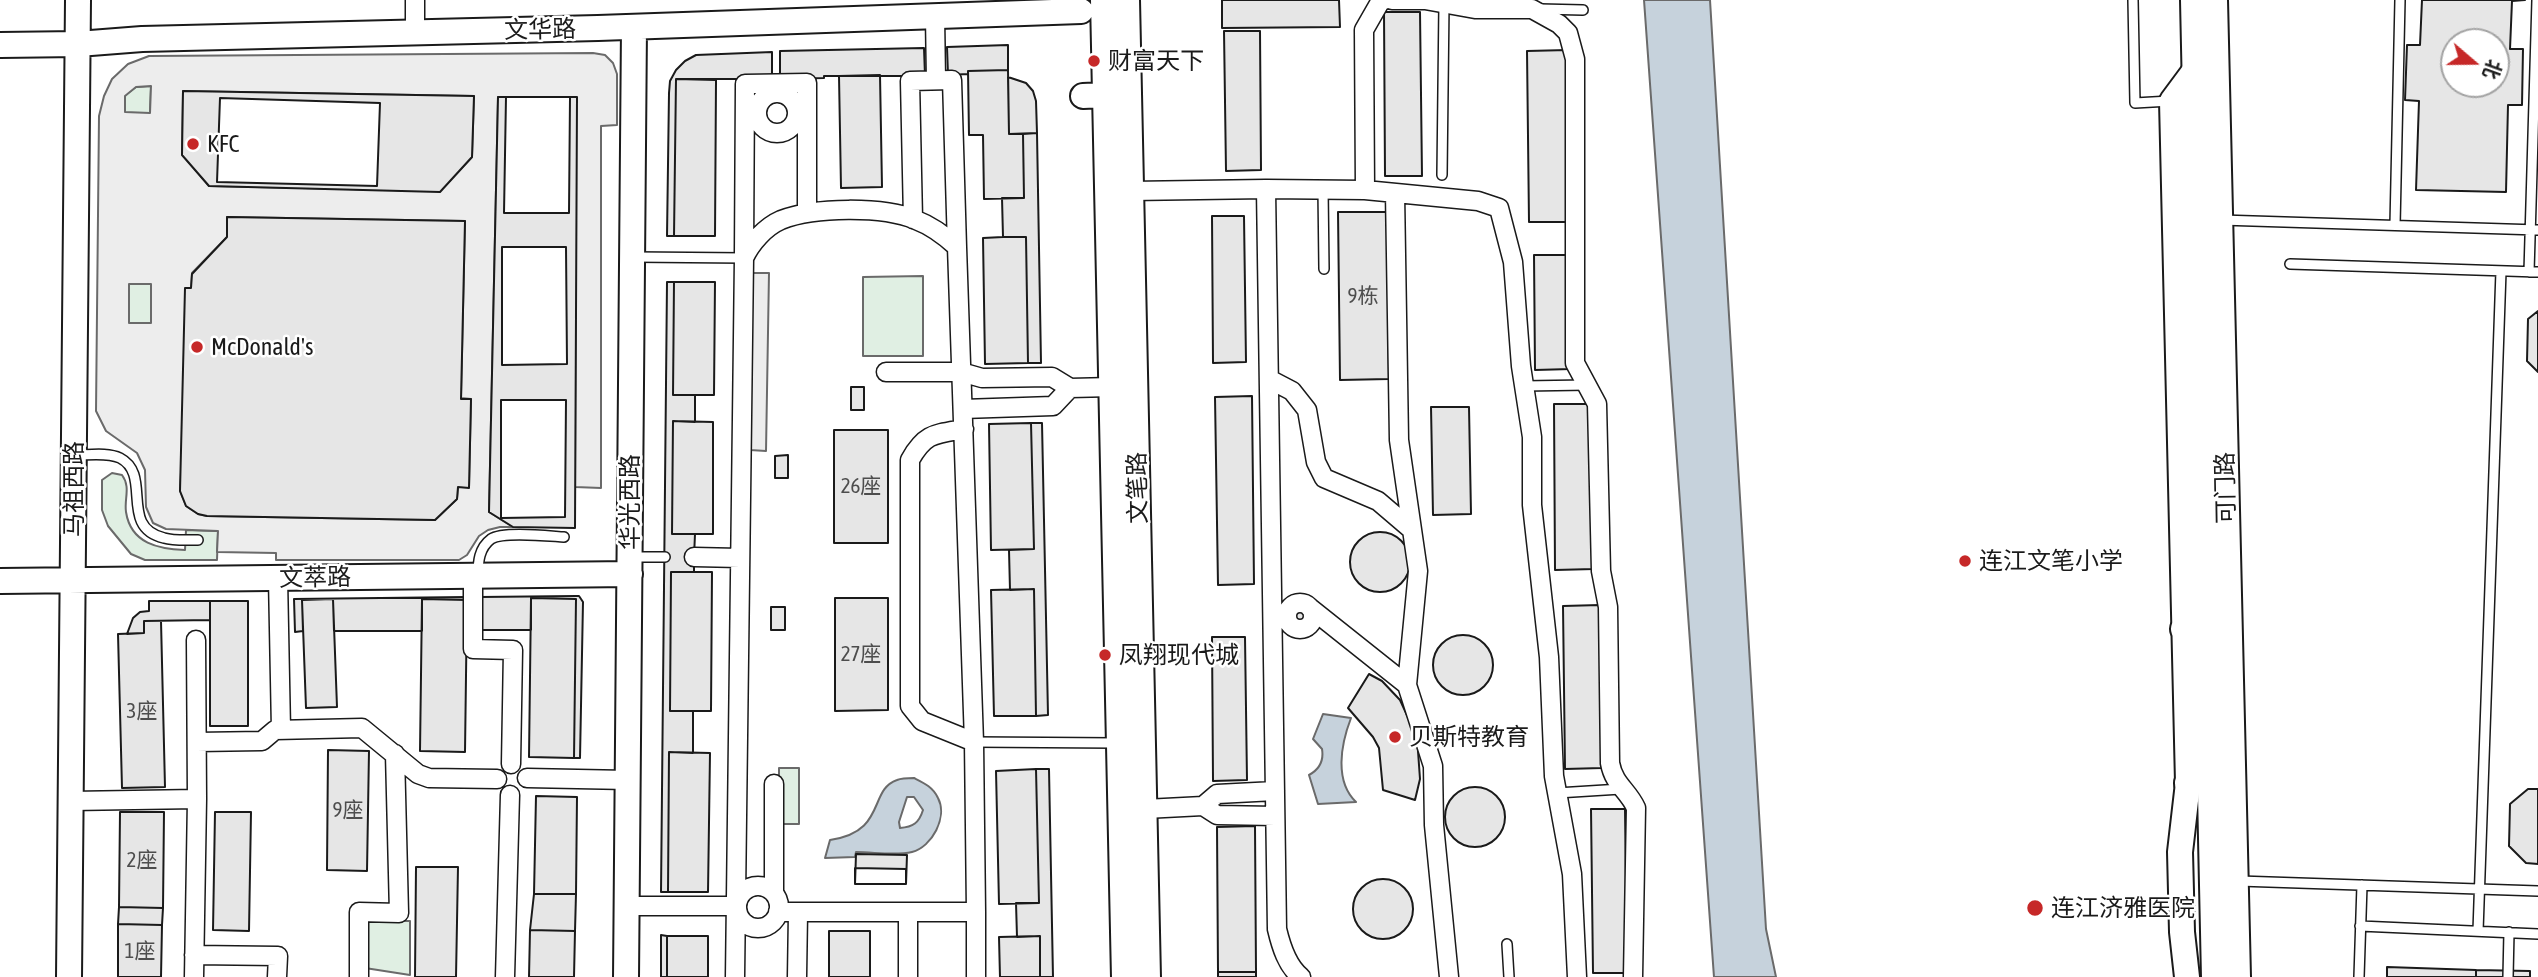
<!DOCTYPE html>
<meta charset="utf-8">
<style>
body{margin:0}
#map{position:relative;width:2538px;height:977px;overflow:hidden;background:#fff;font-family:"Asap Condensed","Noto Sans SC",sans-serif}
canvas{display:block}
.north{position:absolute;left:2440px;top:28px;width:70px;height:70px;box-sizing:border-box;background:#fff;border:2px solid #a3a3a3;border-radius:50%;rotate:110deg;font-size:19px;font-weight:700;line-height:28px;text-align:center;color:#1a1a1a}
.north::after{content:'';display:block;margin:auto;width:24px;height:32px;background:#c62828;clip-path:polygon(50% 0,100% 100%,50% 72%,0 100%)}
</style>
<div id="map">
<canvas width="2538" height="977"></canvas>
<div class="north">北</div>
</div>
<script>
const ctx = document.querySelector('canvas').getContext('2d');
ctx.lineJoin = 'round';
function fill(path, color) {
  ctx.fillStyle = color;
  ctx.fill(path, 'evenodd');
}
function stroke(path, color, width, dash) {
  ctx.strokeStyle = color;
  ctx.lineWidth = width;
  ctx.lineCap = dash ? 'butt' : 'round';
  ctx.setLineDash(dash || []);
  ctx.stroke(path);
}
function write(font, color, halo, rows, align = 'center') {
  ctx.font = font + ' "Asap Condensed","Noto Sans SC",sans-serif';
  ctx.lineWidth = 5;
  ctx.setLineDash([]);
  ctx.textBaseline = 'middle';
  ctx.strokeStyle = halo;
  ctx.fillStyle = color;
  for (const [text, x, y, turn = 0] of rows) {
    ctx.save();
    ctx.translate(x, y);
    ctx.rotate((+turn || 0) * Math.PI / 180);
    ctx.textAlign = isNaN(turn) ? turn : align;
    if (halo) ctx.strokeText(text, 0, 0);
    ctx.fillText(text, 0, 0);
    ctx.restore();
  }
}
const green = new Path2D(`
 M151,86l-1,27h-25v-18l11,-8z
 M923,276v80h-60v-79z
 M129,284h22v39h-23z
 M112,473l10,2c9,12 2,24 4,37 5,32 33,37 59,38l1,-20 32,1 -1,29h-72l-14,-6 -23,-28 -6,-16v-30z
 M779,768h20v56h-20z
 M366,921h44v54l-45,-7z`);
const parking = new Path2D(`
 M593,53l12,2 8,8 4,11v51l-16,1v362l-26,-1 1,-390h-78l-9,415 24,15h-13l-12,3 -9,6 -12,19 -8,5h-183v-7l-59,-1 1,-21 -52,-2 -13,-6 -7,-16 -1,-37 -8,-17 -31,-22 -10,-20 3,-295 5,-20 8,-17 16,-15 21,-8zM151,86l-1,27 -25,-1v-16l11,-9zM183,91l291,5 -2,61 -32,34 -231,-5 -27,-32zM227,217l238,4 -4,177 10,1 -2,88h-11l-1,12 -22,21 -228,-4 -9,-2 -12,-8 -6,-15 12,-218 35,-36zM129,284h22v39h-22z
 M752,273h17l-3,178 -16,-1z`);
const water = new Path2D(`
 M1644,0h66l56,929 10,48h-62z
 M1323,714l28,4c-10,26 -17,63 5,84l-38,2 -9,-29c11,-6 15,-14 13,-26l-9,-10z
 M914,778c10,5 19,9 24,20 10,19 -6,49 -26,54 -17,4 -38,0 -56,0l-1,5 -30,1 5,-18c57,-8 38,-50 67,-60 5,-2 11,-2 17,-2zM907,797h7l9,13c-4,13 -10,17 -23,18l-1,-6z`);
const building = new Path2D(`
 M1222,0h117l1,27 -118,1z
 M2422,0h103l-13,1 -2,48h13l-1,56h-14l-2,87 -90,-2 3,-89 -14,-1 2,-55h13zM2454,42h42v42h-42z
 M1384,12h36l2,164h-37z
 M1224,31h36l1,139 -35,1z
 M1008,45v25l-40,1v3l-20,1 -1,-28z
 M924,48l1,28h-101v2l-44,1v-28z
 M1568,50l2,172h-41l-2,-171z
 M772,52v27h-96l-2,157h-7l2,-143 1,-12 6,-11 9,-9 11,-6z
 M1008,70l1,64h14l1,64 -40,1 -1,-64h-14l-1,-64z
 M880,75l2,112 -41,1 -2,-112z
 M1008,77l18,6 7,8 3,10 1,32 -28,1z
 M676,79l40,1 -1,156h-41z
 M183,91l291,5 -2,61 -32,35 -231,-6 -27,-31z
 M498,97h79l-2,431 -62,-1 -24,-15z
 M506,97h64l-1,116h-65z
 M220,98l160,5 -3,83 -160,-4z
 M1037,133l4,230h-13l-2,-126h-23l-1,-39h22l-1,-64z
 M1338,212h49l2,167 -49,1z
 M1212,216h32l2,146 -33,1z
 M227,217l238,4 -4,178h10l-2,89 -11,-1 -1,12 -22,21 -228,-4 -9,-2 -12,-8 -6,-15 5,-203h6l1,-14 35,-37z
 M1003,237h23l2,126 -43,1 -2,-126z
 M502,247h64l1,117 -65,1z
 M1534,255h35l2,114 -36,1z
 M667,282h7l-1,113h22v27l-22,-1 -1,113h23l-1,23v15h-23l-1,139h23v42l-24,-1 -1,140h-7z
 M674,282h41l-1,113h-41z
 M2538,311v61l-11,-11 1,-42z
 M851,387h13v23h-13z
 M1252,396l2,188 -36,1 -3,-188z
 M501,400h65l-1,117 -64,1z
 M1554,404h38l2,165 -39,1z
 M1431,407h38l2,107 -38,1z
 M673,421l40,1v112h-41z
 M1031,423l3,126 -43,1 -2,-126z
 M1031,423h11l6,292 -12,1 -2,-127 -24,1 -1,-40 25,-1z
 M834,430h54v113h-54z
 M788,455v23h-13v-22z
 M1350 562a30 30 0 1 1 60 0a30 30 0 1 1-60 0Z
 M671,572h41l-1,139h-41z
 M1034,589l2,127h-42l-3,-126z
 M576,596h3l4,6 -3,156h-6l2,-159 -45,-1v32h-51v-33z
 M467,597v3l-45,-1v32h-88l-1,-32 -31,1 1,31 -8,1 -1,-33z
 M531,598l45,1 -2,159 -45,-1z
 M835,598h53v112l-53,1z
 M333,599l4,108 -31,1 -4,-108z
 M422,599l45,1 -2,152 -45,-1z
 M149,601h61v19l-66,1v12l-17,1 6,-16 7,-6 9,-1z
 M210,601h38v125h-38z
 M1600,605l2,163 -37,1 -2,-163z
 M1290 616a10 10 0 1 1 20 0a10 10 0 1 1-20 0Z
 M771,607h14v23h-14z
 M144,621h17l4,166 -43,1 -4,-154 26,-1z
 M1433 665a30 30 0 1 1 60 0a30 30 0 1 1-60 0Z
 M1212,637h33l2,143 -34,1z
 M1369,674l13,7 18,19 17,37 3,42 -5,21 -32,-10 -4,-42 -6,-11 -25,-29z
 M328,750l41,1 -2,120 -40,-1z
 M669,752l41,1 -2,139h-40z
 M1036,769l3,134 -40,1 -3,-133z
 M1036,769h13l4,208h-13v-41l-23,1 -1,-34h23z
 M1445 817a30 30 0 1 1 60 0a30 30 0 1 1-60 0Z
 M2528,789h10v75l-12,-1 -17,-17 1,-42z
 M536,796l41,1 -1,97h-42z
 M1591,809h34l2,164h-34z
 M120,812h44l-1,96 -44,-1z
 M215,812h36l-2,119 -36,-1z
 M1255,826l1,146h-38l-1,-145z
 M856,854l51,1 -1,29h-51z
 M416,867h42l-2,110h-41z
 M855,868l51,1v15h-51z
 M1353 909a30 30 0 1 1 60 0a30 30 0 1 1-60 0Z
 M534,894h42l-1,37 -45,-1z
 M119,907l44,1 -1,17 -44,-1z
 M118,924l44,1 -1,52h-43z
 M530,930l45,1 -1,46h-45z
 M829,931h41v46h-41z
 M661,935l6,1v41h-6z
 M667,936h41v41h-41z
 M1040,936v41h-40l-1,-40z
 M2387,967l89,3v7h-89z
 M2476,970l54,1v6h-54z
 M1218,972h38v5h-38z`);
const lane = new Path2D(`
 M2133,0l2,103 35,-2
 M1540,9l43,1
 M1442,175l2,-172
 M1323,189l1,80
 M2221,220l317,10
 M2395,225l5,-225
 M634,257l110,1
 M2290,264l248,8
 M2529,272l8,-272
 M1524,386l63,-1
 M76,455c13,0 32,-3 44,3 33,17 -2,69 44,80 10,3 23,2 34,2
 M631,557h34
 M478,575c0,-13 1,-27 13,-36 12,-8 57,-3 73,-2
 M974,742l141,1
 M1557,793l64,-4
 M2239,881l299,10
 M2360,926l178,8
 M2478,931l23,-660
 M1507,944l2,33
 M2359,977l3,-92
 M2508,977l1,-45`);
const street = new Path2D(`
 M415,0v32
 M1392,0h33l50,9h57l27,15 9,9 7,26v304l22,41 4,167 7,36 2,156c4,22 18,27 26,45l-3,169
 M935,16l1,64
 M757 113a20 20 0 1 1 40 0a20 20 0 1 1-40 0Z
 M1365,190l113,11 21,7 14,54 8,104 11,71v68l17,152 5,119 18,98 5,103
 M1131,191l135,-2
 M1395,193l4,247 19,131 -11,114 26,81 1,59 15,152
 M913,219l-3,-138 42,-1 5,167
 M744,254l1,-170 62,-1v130
 M886,372h75l21,6 70,-1 18,11 42,-1
 M1269,379l23,12 15,19 9,52 8,16 54,23 34,29
 M963,409l90,-3 17,-18
 M964,429c-29,5 -39,4 -54,31v246l12,15 52,21
 M694,557l46,1
 M473,576v73l40,1 -2,114
 M278,578l3,152
 M1287 616a13 13 0 1 1 26 0a13 13 0 1 1-26 0Z
 M1309,607l98,78
 M197,742l65,-1 13,-11 87,-2 56,46 11,4 68,1
 M527,778l101,2
 M71,801l126,-2
 M1203,806l14,-12 58,-3
 M1145,809l58,-3 14,9 58,1
 M737 907a21 21 0 1 1 42 0a21 21 0 1 1-42 0Z
 M774,892v-108
 M627,906h109
 M976,912v65
 M194,955l84,1 -1,21
 M194,977l3,-178 -1,-159
 M359,977v-65l40,1 -4,-159
 M505,977l5,-182
 M735,977l9,-719c7,-15 21,-31 37,-38 33,-13 102,-14 135,0 16,6 28,15 41,27l17,495 2,170h-198
 M797,977l1,-64
 M908,977v-65
 M1301,977c-14,-11 -20,-31 -24,-48l-11,-740 99,1 -1,-160 16,-28 4,-2`);
const secondary = new Path2D(`
 M1103,0l21,977
 M1127,0l21,977
 M0,45l78,-1 64,-5 456,-11 483,-17
 M1083,96l22,-1
 M0,581l630,-7
 M69,977l9,-977
 M626,977l8,-950
 M2187,977l-5,-45 -2,-80 8,-69 -16,-682 23,-31`);
const primary = new Path2D(`
 M2194,0l21,977
 M2214,0l23,977
 M2184,629l24,26
 M2188,783l22,-24`);
const markers = [
 [1094,61,7,"#c62828"],
 [193,144,7,"#c62828"],
 [197,347,7,"#c62828"],
 [1965,561,7,"#c62828"],
 [1105,655,7,"#c62828"],
 [1395,737,7,"#c62828"],
 [2035,908,9,"#c62828"]
];
const numberNames = [
 ["9栋",1363,296],
 ["26座",861,486],
 ["27座",861,654],
 ["3座",142,711],
 ["9座",348,810],
 ["2座",142,860],
 ["1座",140,951]
];
const streetNames = [
 ["文华路",540,30,-1],
 ["文笔路",1138,488,-91],
 ["可门路",2226,488,-91],
 ["马祖西路",74,489,-90],
 ["华光西路",630,502,-90],
 ["文萃路",315,578,-1]
];
const poiNames = [
 ["财富天下",1108,61],
 ["KFC",207,144],
 ["McDonald's",211,347],
 ["连江文笔小学",1979,561],
 ["凤翔现代城",1119,655],
 ["贝斯特教育",1409,737],
 ["连江济雅医院",2051,908]
];
fill(green, '#e0efe3');
stroke(green, '#6a6a6a', 2);
fill(parking, '#ededed');
stroke(parking, '#6a6a6a', 2);
fill(water, '#c6d2dc');
stroke(water, '#6a6a6a', 2);
fill(building, '#e6e6e6');
stroke(building, '#1a1a1a', 2);
stroke(lane, '#1a1a1a', 12);
stroke(street, '#1a1a1a', 21);
stroke(secondary, '#1a1a1a', 28);
stroke(primary, '#1a1a1a', 30);
stroke(lane, '#fff', 9);
stroke(street, '#fff', 18);
stroke(secondary, '#fff', 24);
stroke(primary, '#fff', 26);
for (const [x, y, r, color] of markers) {
  const dot = new Path2D();
  dot.arc(x, y, r, 0, 2 * Math.PI);
  ctx.fillStyle = color;
  ctx.fill(dot);
  stroke(dot, '#fff', 2.5);
}
write('21px', '#4d4d4d', null, numberNames);
write('24px', '#1a1a1a', '#fff', streetNames);
write('24px', '#1a1a1a', '#fff', poiNames, 'left');
</script>
